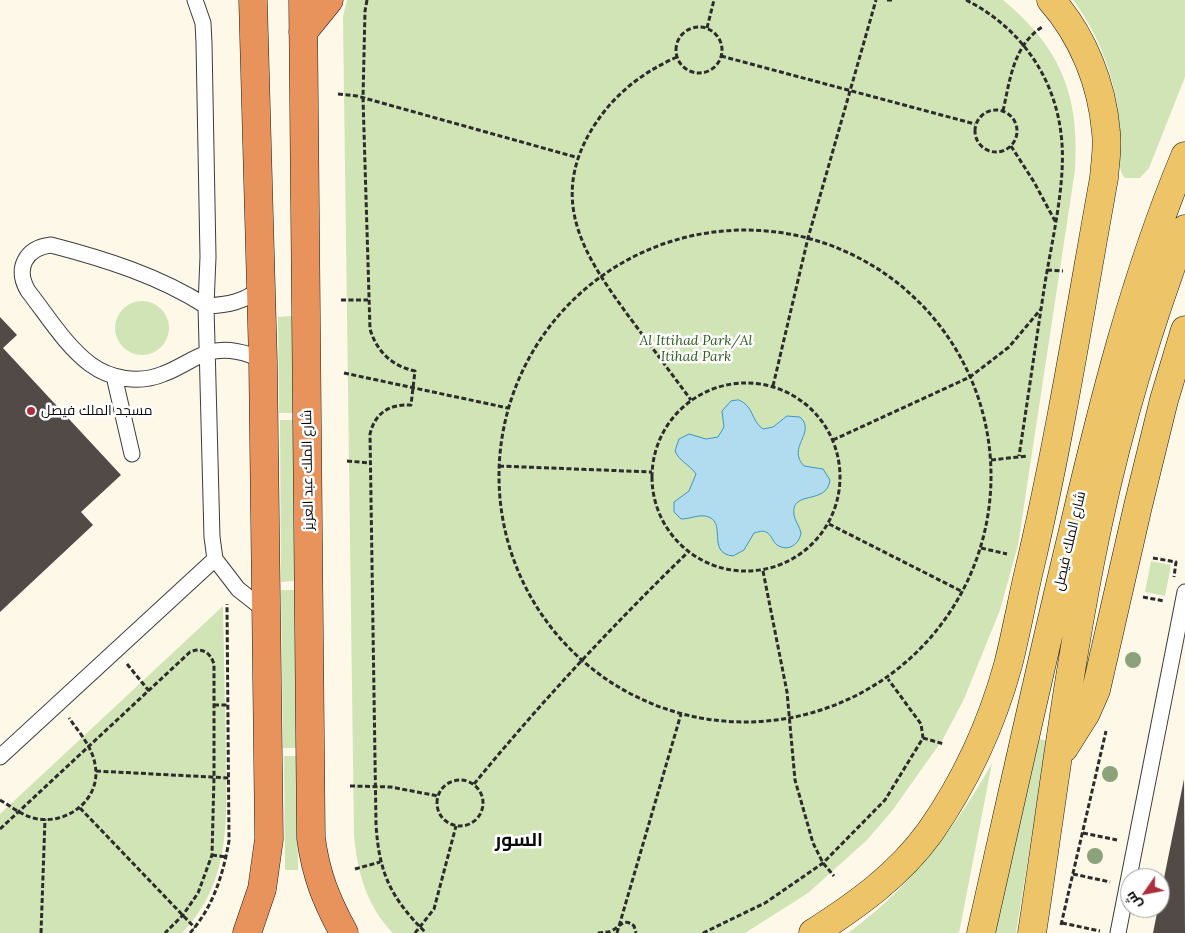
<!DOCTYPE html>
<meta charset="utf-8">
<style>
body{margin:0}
#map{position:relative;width:1185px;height:933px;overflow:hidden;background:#fdf8e8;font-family:Lora,Cairo,serif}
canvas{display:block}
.north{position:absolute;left:1120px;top:868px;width:50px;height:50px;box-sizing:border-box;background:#fff;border:1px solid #9d9d9d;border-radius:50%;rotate:237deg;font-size:14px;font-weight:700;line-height:20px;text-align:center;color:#0a0a0a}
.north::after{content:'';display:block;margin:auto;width:18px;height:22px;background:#ad2e3c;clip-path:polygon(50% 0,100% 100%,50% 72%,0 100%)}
</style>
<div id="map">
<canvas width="1185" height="933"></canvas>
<div class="north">ش</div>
</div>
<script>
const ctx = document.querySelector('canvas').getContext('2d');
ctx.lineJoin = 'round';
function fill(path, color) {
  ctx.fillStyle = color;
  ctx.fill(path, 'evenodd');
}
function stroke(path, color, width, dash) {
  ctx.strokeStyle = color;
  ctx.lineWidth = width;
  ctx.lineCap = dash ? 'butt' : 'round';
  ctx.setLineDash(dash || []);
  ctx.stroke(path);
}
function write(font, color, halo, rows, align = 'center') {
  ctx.font = font + ' Lora,Cairo,serif';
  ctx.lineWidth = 5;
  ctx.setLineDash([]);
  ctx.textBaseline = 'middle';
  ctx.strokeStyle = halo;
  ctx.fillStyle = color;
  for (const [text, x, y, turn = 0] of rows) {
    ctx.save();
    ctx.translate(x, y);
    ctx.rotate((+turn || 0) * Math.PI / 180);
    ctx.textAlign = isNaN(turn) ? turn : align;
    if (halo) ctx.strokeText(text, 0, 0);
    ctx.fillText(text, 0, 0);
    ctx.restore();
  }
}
const green = new Path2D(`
 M347,0h656c58,48 77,96 72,170l-57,375 -18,65 -36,89 -21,40 -51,72 -25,29 -59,53 -63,40h-352c-26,-26 -36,-62 -39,-98l-11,-818z
 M1073,0h112v77l-36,91 -9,10h-15c-10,-10 -4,-41 -6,-56 -3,-42 -20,-88 -46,-122z
 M115 328a27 27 0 1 1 54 0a27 27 0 1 1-54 0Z
 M292,316l1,97h-14l-1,-96z
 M280,420h13l1,161 -13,1z
 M1151,561l20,4 -6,31 -20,-4z
 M281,590h14l2,158h-14z
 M223,606c1,50 2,99 3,148 1,65 5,129 -44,179h-182v-119z
 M1039,739l8,2 -31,192h-22z
 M284,756h13l1,114h-13z
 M992,763l-33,170h-111c61,-44 108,-105 144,-170z`);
const water = new Path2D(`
 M739,400c15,6 12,21 24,29l10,-2 14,-11 13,1c17,16 -14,30 4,49l19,3 7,11c-3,26 -40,9 -36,35 1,6 6,12 7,18 -2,12 -13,19 -24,12 -5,-4 -5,-10 -11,-13 -4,-2 -7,0 -12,1l-10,17 -11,6c-28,-3 -4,-36 -28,-40 -8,-1 -16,3 -24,3l-7,-7v-10l15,-11 7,-17c-6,-9 -17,-13 -21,-23l4,-12 10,-5 17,5 12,-2 6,-10 -2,-16 9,-10z`);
const building = new Path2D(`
 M0,317l17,18 -14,13 118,127 -40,37 12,13 -93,87z
 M1184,779l1,154h-32l5,-25h2v-10z`);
const path = new Path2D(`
 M367,0l-2,11 -2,87 7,231c7,23 22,37 45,42l-4,34c-22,-1 -36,8 -41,29l6,390c3,50 15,74 50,109
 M887,0h5
 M966,0c56,28 92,81 96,144 3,42 -10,97 -17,139 -9,58 -17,115 -26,173
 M676 50a23 23 0 1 1 46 0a23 23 0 1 1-46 0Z
 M707,28l7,-28
 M721,56l254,68
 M677,57c-36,16 -64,38 -85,72 -45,74 -5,130 38,189 21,28 41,55 61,82
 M338,94l19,2 222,62
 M975 131a21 21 0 1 1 42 0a21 21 0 1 1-42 0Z
 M1003,111c7,-31 10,-65 39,-84
 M1011,146l23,36 21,39
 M499 476a246 246 0 1 1 492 0a246 246 0 1 1-492 0Z
 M1047,270l16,1
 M341,300h27
 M344,373l164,35
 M652 477a94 94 0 1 1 188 0a94 94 0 1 1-188 0Z
 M773,386l35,-148 68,-238
 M833,440l137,-63 39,-30 32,-38
 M991,460l36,-4
 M347,461l24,2
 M499,466l153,6
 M829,524l134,68
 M981,548l26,6
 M1153,558l23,4 -2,15
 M763,571l24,121 8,88 18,63 10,20 11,13
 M1143,597l21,4
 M127,664l22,27
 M214,705h14
 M923,738l21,6
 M96,771l134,7
 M437 803a23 23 0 1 1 46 0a23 23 0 1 1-46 0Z
 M474,784c67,-82 138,-158 214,-232
 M350,786l41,1 47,9
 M0,800c12,7 24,17 38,19 31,5 64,-21 57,-55 -3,-17 -16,-32 -26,-46
 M80,808l115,120
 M0,829l190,-177c12,-5 20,0 24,12v113l-2,78 -14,38 -15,22 -18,18
 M1083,833l34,7
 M212,855l15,2
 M355,869l25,-7
 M1073,874l37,8
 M1160,894h1
 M1062,923l38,8
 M1061,925l45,-194
 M41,933l4,-114
 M190,933c23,-26 33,-58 39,-92l-2,-237
 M415,933l19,-24 22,-83
 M598,933c5,-1 9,0 13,-2 10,-4 12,-14 23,-5l2,7
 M617,933l64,-219
 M703,933l62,-30 58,-40 62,-63 38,-62 -2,-14 -33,-45`);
const lane = new Path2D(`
 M261,287c-15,15 -34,18 -55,19 -47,-30 -101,-47 -155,-61 -26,3 -36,24 -23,46 19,24 37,54 62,73 20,15 49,20 73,10 15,-5 29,-16 44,-21 19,-6 40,-1 56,8
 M114,376l18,78
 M215,559l23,30 29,23
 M0,757l215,-198 -3,-22 -6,-231 2,-49 -4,-214 -1,-20 -8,-23
 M1118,933l67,-341`);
const primary = new Path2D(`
 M1064,748l22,-35 10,-23 42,-184 26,-106 21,-70
 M813,933c44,-28 86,-58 117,-101 35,-50 62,-109 78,-167 9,-35 15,-71 24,-107 29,-126 49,-253 72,-380 1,-15 4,-31 2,-46 -4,-48 -23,-96 -55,-132
 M981,933c30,-133 59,-266 91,-398 30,-128 62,-257 113,-379
 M1032,933c19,-123 34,-247 58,-370 22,-113 54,-226 95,-334`);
const highway = new Path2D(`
 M303,0l8,838c5,37 15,62 33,95
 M303,32l26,-32
 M247,933l15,-44 7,-50 -6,-478 -10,-361`);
const trees = [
 [1133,660],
 [1110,774],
 [1095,856]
];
const markers = [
 [31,411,5,"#ad2e3c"]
];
const parkNames = [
 ["Al Ittihad Park/Al",696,341],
 ["Itihad Park",696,357]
];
const poiNames = [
 ["مسجد الملك فيصل",41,411]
];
const streetNames = [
 ["شارع الملك عبد العزيز",308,470,-91],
 ["شارع الملك فيصل",1070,541,-77]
];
const districtNames = [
 ["السور",519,841]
];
fill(green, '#d0e4b6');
fill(water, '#b1dcf0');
stroke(water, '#3e95c1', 1);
fill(building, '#514a47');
stroke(lane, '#3d3d3d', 17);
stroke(primary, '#1b1b1b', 29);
stroke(highway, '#1b1b1b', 29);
stroke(path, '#2c2c2c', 3, [5, 2.5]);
stroke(lane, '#fff', 15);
stroke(primary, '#edc568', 28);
stroke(highway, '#e8935b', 28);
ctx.fillStyle = '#8ca27b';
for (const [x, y] of trees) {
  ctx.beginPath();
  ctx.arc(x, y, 8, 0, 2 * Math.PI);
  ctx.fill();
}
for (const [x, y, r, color] of markers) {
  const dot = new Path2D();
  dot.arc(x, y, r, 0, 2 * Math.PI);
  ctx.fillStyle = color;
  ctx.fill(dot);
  stroke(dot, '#fff', 2);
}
write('italic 14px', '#305b21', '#fff', parkNames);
write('14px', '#0a0a0a', '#fff', poiNames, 'left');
write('14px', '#0a0a0a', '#fff', streetNames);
write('bold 19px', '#0a0a0a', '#fff', districtNames);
</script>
